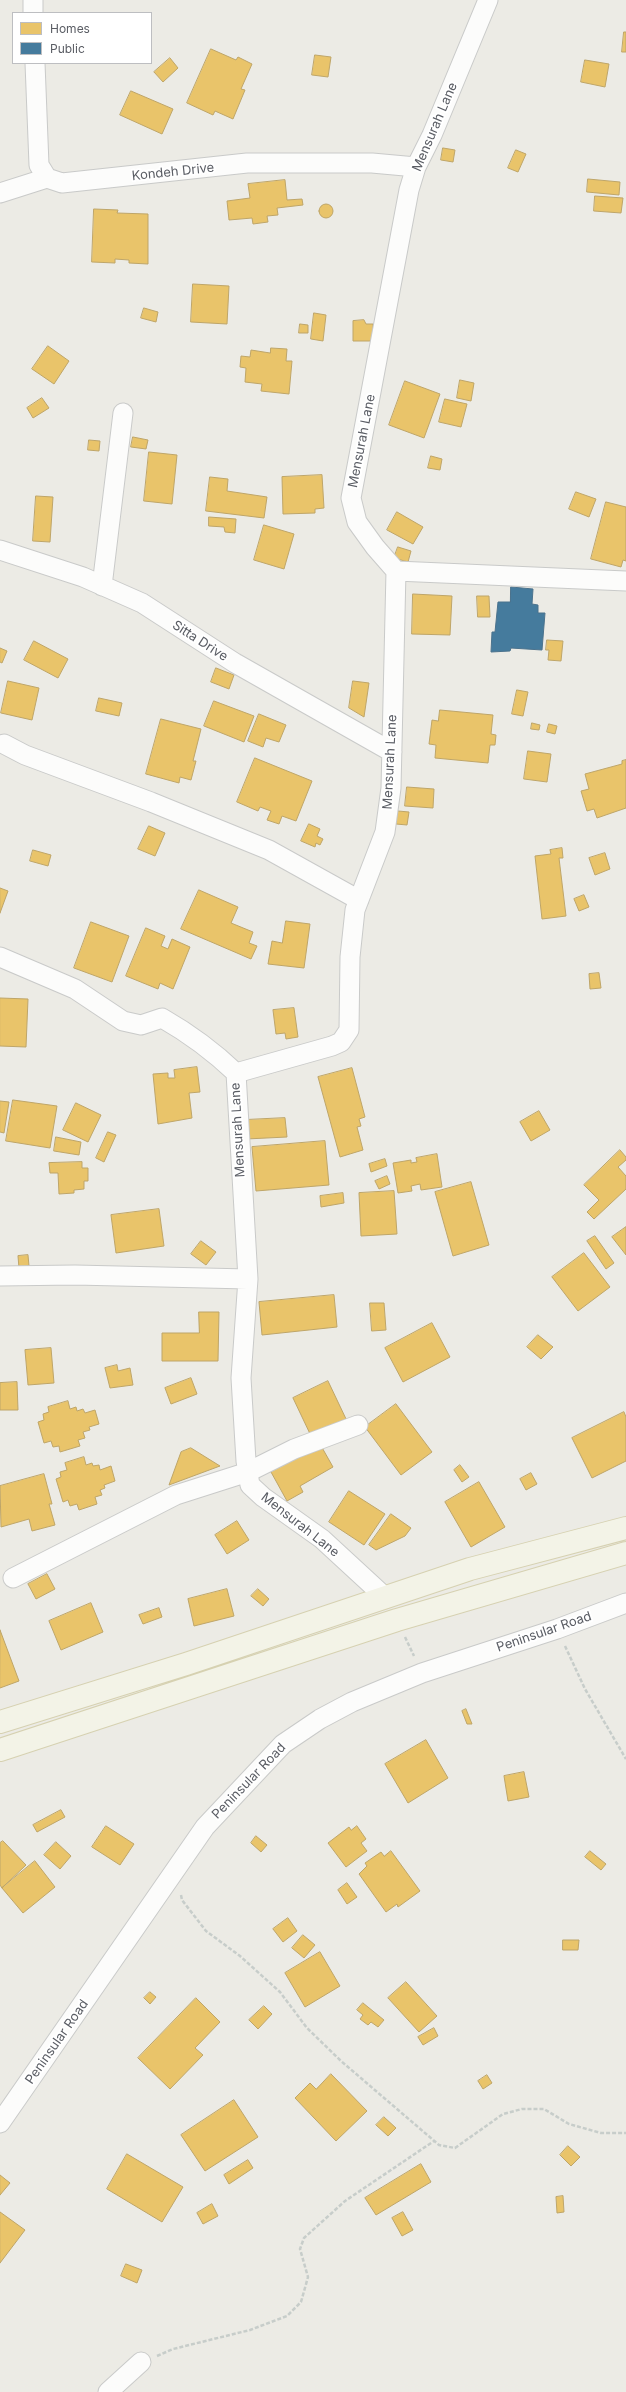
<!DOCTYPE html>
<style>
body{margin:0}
#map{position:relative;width:626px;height:2392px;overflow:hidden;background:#ecebe5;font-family:Inter,sans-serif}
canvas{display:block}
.legend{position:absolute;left:12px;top:12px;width:140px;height:52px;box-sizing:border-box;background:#fff;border:1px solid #bdbec1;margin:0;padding:5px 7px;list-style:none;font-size:12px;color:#5a5d64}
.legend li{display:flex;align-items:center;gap:8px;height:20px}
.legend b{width:20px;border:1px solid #bdbec1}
</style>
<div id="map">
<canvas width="626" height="2392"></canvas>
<ul class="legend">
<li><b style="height:11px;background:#e9c46a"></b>Homes</li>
<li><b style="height:11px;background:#457b9d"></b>Public</li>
</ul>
</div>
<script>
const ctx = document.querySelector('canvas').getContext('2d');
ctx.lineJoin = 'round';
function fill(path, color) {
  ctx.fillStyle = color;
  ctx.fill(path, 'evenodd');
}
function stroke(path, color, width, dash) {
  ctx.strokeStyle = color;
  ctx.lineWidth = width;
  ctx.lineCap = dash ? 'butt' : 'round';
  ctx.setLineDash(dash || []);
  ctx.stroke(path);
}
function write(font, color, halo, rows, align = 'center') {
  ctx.font = font + ' Inter,sans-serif';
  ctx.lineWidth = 4;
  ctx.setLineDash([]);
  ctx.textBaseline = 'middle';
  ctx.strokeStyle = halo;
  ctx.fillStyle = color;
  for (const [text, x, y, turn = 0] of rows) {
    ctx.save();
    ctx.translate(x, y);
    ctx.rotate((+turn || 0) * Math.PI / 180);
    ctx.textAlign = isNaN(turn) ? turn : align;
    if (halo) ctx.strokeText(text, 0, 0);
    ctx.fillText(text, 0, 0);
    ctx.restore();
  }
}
const homes = new Path2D(`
 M624,32h2v20h-4z
 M211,49l25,11 2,-3 14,7 -11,25 4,1 -12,29 -18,-8 -2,4 -26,-12z
 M315,55l16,2 -3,20 -16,-2z
 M170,58l8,10 -15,14 -9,-10z
 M585,60l24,4 -4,23 -24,-5z
 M131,91l42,18 -11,25 -42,-19z
 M443,148l12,2 -2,12 -12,-2z
 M516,150l10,4 -8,18 -10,-4z
 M588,179l32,3 -1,13 -32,-3z
 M285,180l2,20 15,-1 1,6 -26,3 1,7 -11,1 1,6 -15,2 -1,-6 -23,2 -2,-19 23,-3 -2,-14z
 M595,196l28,2 -2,15 -27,-2z
 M319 211a7 7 0 1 1 14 0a7 7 0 1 1-14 0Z
 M94,209l24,1 -1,3 31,1v50l-19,-1v-3l-14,-1v4l-23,-1z
 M193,284l36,2 -2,38 -36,-2z
 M144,308l14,4 -2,10 -15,-4z
 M314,313l12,2 -3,26 -12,-2z
 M364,320l2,4h7v17h-20v-20z
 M300,324l8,1v8h-9z
 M48,346l21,15 -15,23 -22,-15z
 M271,348l16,1 -1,12h6l-3,33 -28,-3 1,-7 -17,-2 1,-14 -6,-1 1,-11 9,1 1,-7 19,3z
 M460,380l14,3 -3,18 -14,-3z
 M405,381l35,13 -16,44 -35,-13z
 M42,398l7,10 -16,10 -6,-10z
 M445,399l22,5 -6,23 -22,-5z
 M133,437l15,3 -2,9 -15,-2z
 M89,440l11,1 -1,10 -11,-1z
 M149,452l28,3 -5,49 -28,-3z
 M431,456l11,3 -2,11 -12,-2z
 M322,475l2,33 -9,1v4l-32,1 -1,-37z
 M210,477l18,2 -1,12 40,6 -3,21 -58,-7z
 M576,492l20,7 -7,18 -20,-8z
 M36,496l17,1 -3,45 -17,-1z
 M606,502l20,5v54l-3,-1 -2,7 -30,-8z
 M397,512l26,15 -10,17 -26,-14z
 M209,517l27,2 -1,14 -10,-1 -1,-5 -15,-1z
 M264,525l30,9 -10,35 -30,-9z
 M398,547l13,4 -3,11 -14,-4z
 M413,594l39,2 -2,39 -38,-1z
 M477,596h12l1,21h-12z
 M547,640l16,1 -2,20 -13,-1 1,-10h-3z
 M34,641l34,18 -10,19 -34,-18z
 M0,648l7,3 -5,12 -2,-1z
 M216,668l18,7 -5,14 -18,-7z
 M8,681l31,7 -7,32 -31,-7z
 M353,681l16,2 -5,34 -15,-9z
 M517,690l11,2 -5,24 -11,-2z
 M99,698l23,5 -3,13 -23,-5z
 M214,701l40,15 -10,26 -40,-16z
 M440,710l53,5 -2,19 5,1 -1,10h-5l-2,18 -53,-5 1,-13 -7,-1 3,-24 6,1z
 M259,714l27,11 -7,17 -13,-4 -3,9 -15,-6z
 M161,719l40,10 -8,32h3l-5,19 -11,-3 -1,6 -33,-9z
 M532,723l8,2 -1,5 -8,-1z
 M549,724l8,2 -2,8 -8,-2z
 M528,751l23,3 -4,28 -23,-3z
 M255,758l57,23 -16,40 -14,-5 -3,8 -12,-4 4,-9 -11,-4 -2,4 -21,-9z
 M626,760v48l-29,10 -3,-9 -7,2 -6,-20 8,-2 -4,-15 37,-10v-3z
 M407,787l27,2 -1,19 -28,-2z
 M398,811l11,1 -2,13 -11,-1z
 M309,824l11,5 -3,7 6,3 -3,6 -4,-2 -1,4 -14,-6z
 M149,826l16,7 -10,23 -17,-7z
 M562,848l1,10h-4l7,58 -24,3 -7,-63 16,-2 -1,-4z
 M33,850l18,5 -3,11 -18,-5z
 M605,853l5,16 -15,6 -6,-17z
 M0,888l8,3 -8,22z
 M199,890l39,17 -7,16 22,9 -4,11 8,3 -6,13 -70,-30z
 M584,895l5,12 -10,4 -5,-12z
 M286,921l24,3 -6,44 -36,-4 4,-23 10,2z
 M91,922l38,14 -17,46 -38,-14z
 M146,928l19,8 -4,10 7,3 4,-10 18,8 -17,42 -13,-6 -2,6 -32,-13z
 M599,973l2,15 -11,1 -1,-15z
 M0,998l28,1 -2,48 -26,-1z
 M294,1008l4,29 -12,2 -1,-6 -9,1 -3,-24z
 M197,1067l3,25 -11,1 3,25 -34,6 -5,-50 15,-1v5h7l-1,-8z
 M352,1068l13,49 -6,2 2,7 -4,1 6,23 -23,7 -22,-80z
 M13,1100l44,6 -7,42 -44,-7z
 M0,1101l9,1 -5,31 -4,-1z
 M76,1103l25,12 -13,27 -25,-12z
 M539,1111l11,19 -19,11 -11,-19z
 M285,1118l2,19 -41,2 -1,-19z
 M108,1132l8,3 -12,27 -8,-4z
 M56,1137l25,5 -2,13 -25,-4z
 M325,1141l4,44 -73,6 -4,-44z
 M620,1150l6,7v3l-8,7 8,9v13l-32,30 -7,-7 12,-12 -15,-15z
 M437,1154l5,33 -21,3 -1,-6 -9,2 1,5 -14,2 -5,-30 18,-3v3l6,-1 -1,-4z
 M385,1159l2,7 -16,6 -2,-8z
 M82,1162v6h6v13h-4v8l-10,1v3l-15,1 -1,-21h-8l-1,-10z
 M387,1176l3,8 -11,5 -4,-8z
 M471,1182l18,63 -36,11 -18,-64z
 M394,1191l3,43 -36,2 -2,-43z
 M343,1193l1,10 -23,4 -1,-11z
 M159,1209l5,37 -48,7 -5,-38z
 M626,1227v28l-14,-18z
 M595,1236l19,27 -8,6 -19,-28z
 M201,1241l15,11 -10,13 -15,-11z
 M584,1253l26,34 -32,24 -26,-34z
 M28,1255l1,11 -10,2 -1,-12z
 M334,1295l3,32 -75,8 -3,-33z
 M370,1303h14l2,27 -14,1z
 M199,1312h20l-1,49h-56v-28h37z
 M432,1323l18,34 -47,25 -18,-34z
 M538,1335l15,12 -12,12 -14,-12z
 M51,1348l3,35 -26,2 -3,-35z
 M117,1365l1,6 12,-3 3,17 -23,3 -5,-20z
 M191,1378l6,16 -26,10 -6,-16z
 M328,1381l19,40 -35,17 -19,-40z
 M17,1382l1,28h-18v-27z
 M68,1401l2,8 6,-2 1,4 6,-2 2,4 10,-3 4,14 -10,3 1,3 -7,2 2,6 -7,2 2,6 -20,6 -1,-6 -6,1 -2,-6 -7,2 -6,-21 6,-2 -1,-6 6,-2 -1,-5z
 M396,1404l36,48 -31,23 -36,-48z
 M624,1412l2,5v44l-34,17 -20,-40z
 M320,1444l13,23 -33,19 3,6 -16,9 -16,-29z
 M191,1448l29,18 -51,19 12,-33z
 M84,1457l2,8 6,-2 1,3 6,-1 1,5 11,-4 4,15 -11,4 1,3 -5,2 2,5 -7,2 2,7 -18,6 -2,-6 -7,2 -2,-6 -5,2 -7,-23 5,-2 -1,-5 7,-2 -2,-7z
 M460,1465l9,12 -7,5 -8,-12z
 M531,1473l6,11 -11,6 -6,-11z
 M44,1474l8,30h-3l6,21 -23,6 -3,-12 -28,8 -1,-41z
 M479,1482l26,45 -34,20 -26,-45z
 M349,1491l36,23 -21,31 -35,-23z
 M391,1514l20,14 -6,8 -29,14 -7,-5z
 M237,1521l12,19 -22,14 -12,-19z
 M47,1574l8,15 -19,10 -8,-15z
 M227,1589l7,27 -40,10 -6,-27z
 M258,1589l11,10 -6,7 -12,-10z
 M91,1603l12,29 -42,18 -12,-29z
 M159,1608l3,9 -19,7 -4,-9z
 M0,1630l19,51 -19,7z
 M466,1709l6,15h-5l-5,-13z
 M426,1740l22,38 -40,25 -23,-39z
 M524,1772l5,25 -21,4 -4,-25z
 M61,1810l4,7 -28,15 -4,-7z
 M106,1826l28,18 -14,21 -28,-18z
 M357,1826l9,13 -5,4 6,8 -21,16 -18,-24 21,-16 2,3z
 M256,1836l11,9 -6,7 -10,-9z
 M3,1841l23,24 -24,23 -2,-3v-42z
 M56,1842l15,14 -11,13 -16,-14z
 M391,1851l29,40 -22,16 -1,-3 -11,8 -27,-38 8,-8 -2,-3 16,-11 3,4z
 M590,1851l16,13 -5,6 -16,-13z
 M35,1861l20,26 -32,26 -21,-25z
 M347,1883l10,14 -10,7 -9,-14z
 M288,1918l9,13 -14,11 -10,-13z
 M303,1935l12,10 -11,13 -12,-10z
 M563,1940h16l-1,10h-15z
 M320,1952l20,34 -35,21 -20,-34z
 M406,1982l31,34 -18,16 -31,-34z
 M150,1992l6,5 -6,7 -6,-6z
 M196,1998l24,24 -25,26 8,7 -33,34 -32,-31z
 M363,2003l21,17 -6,7 -7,-5 -3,3 -8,-6 3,-4 -6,-5z
 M264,2006l8,8 -14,15 -9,-9z
 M434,2028l4,8 -15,9 -5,-8z
 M331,2074l36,37 -31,30 -41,-43 15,-15 6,6z
 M487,2075l5,8 -9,6 -5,-8z
 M234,2100l24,37 -53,34 -24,-36z
 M384,2117l12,11 -8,8 -12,-11z
 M568,2146l12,11 -9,9 -11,-11z
 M127,2154l56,33 -21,35 -55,-33z
 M248,2160l5,8 -24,16 -5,-9z
 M421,2164l10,18 -55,33 -11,-17z
 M0,2175l10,8 -10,12z
 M563,2196l1,16 -7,1 -1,-16z
 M212,2204l6,12 -15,8 -6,-11z
 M0,2212l25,18 -25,33z
 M403,2212l10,18 -11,6 -10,-18z
 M126,2264l16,6 -5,13 -16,-7z`);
const public = new Path2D(`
 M511,587l22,2 -1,15 6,1v8h7l-3,37 -31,-2 -1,3 -19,1 1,-20h3l3,-30h12z`);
const path = new Path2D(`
 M405,1637l9,19
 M565,1646l20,43 41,70
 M181,1895l1,5 24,31 34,25 40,36 27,36 34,33 98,84 16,3 48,-34 19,-5h22l25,15 32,9h25
 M157,2356l16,-7 77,-19 37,-14 14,-14 7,-25 -8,-28 4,-11 41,-37 89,-60`);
const street = new Path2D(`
 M33,0v13
 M35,63l4,102 8,13 15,5 185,-20h125l44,4
 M0,193l47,-15
 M0,550l83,27 59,26 93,60 157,89
 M396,571l230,10
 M102,586l21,-173
 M4,744l21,11 126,47 118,48 90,50
 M0,957l75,32 48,32 18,4 21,-7c28,16 51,33 74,55
 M236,1073l96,-27 9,-4 8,-12 1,-73 5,-47 30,-78 6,-44 5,-217 -21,-24 -18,-25 -6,-24 58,-308 7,-23 16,-32 56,-135
 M236,1073l12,206 -7,99 5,83 4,24 13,12 59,42 64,59
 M0,1276l75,-1 173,4
 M13,1578l163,-83 72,-23 46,-23 64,-24
 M0,2123l205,-296 78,-83 37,-25 32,-17 70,-29 135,-44 69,-26
 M108,2392l33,-30`);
const primary = new Path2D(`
 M0,1722l186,-58 284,-95 156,-41
 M0,1750l397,-130 229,-67`);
const streetNames = [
 ["Mensurah Lane",435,127,-67],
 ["Kondeh Drive",173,172,-6],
 ["Mensurah Lane",362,441,-79],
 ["Sitta Drive",200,641,33],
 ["Mensurah Lane",390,762,-87],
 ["Mensurah Lane",238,1130,-93],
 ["Mensurah Lane",300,1525,38],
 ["Peninsular Road",544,1632,-19],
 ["Peninsular Road",249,1781,-46],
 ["Peninsular Road",57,2042,-55]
];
fill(homes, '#e9c46a');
stroke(homes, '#bea568', 1);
fill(public, '#457b9d');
stroke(public, '#4b728c', 1);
stroke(street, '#c9cac9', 21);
stroke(primary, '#d6d1b1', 24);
stroke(path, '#c7cdca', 2.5, [4, 2]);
stroke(street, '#fcfcfb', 19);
stroke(primary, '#f3f3e7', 22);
write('13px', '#5a5d64', '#fff', streetNames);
</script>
